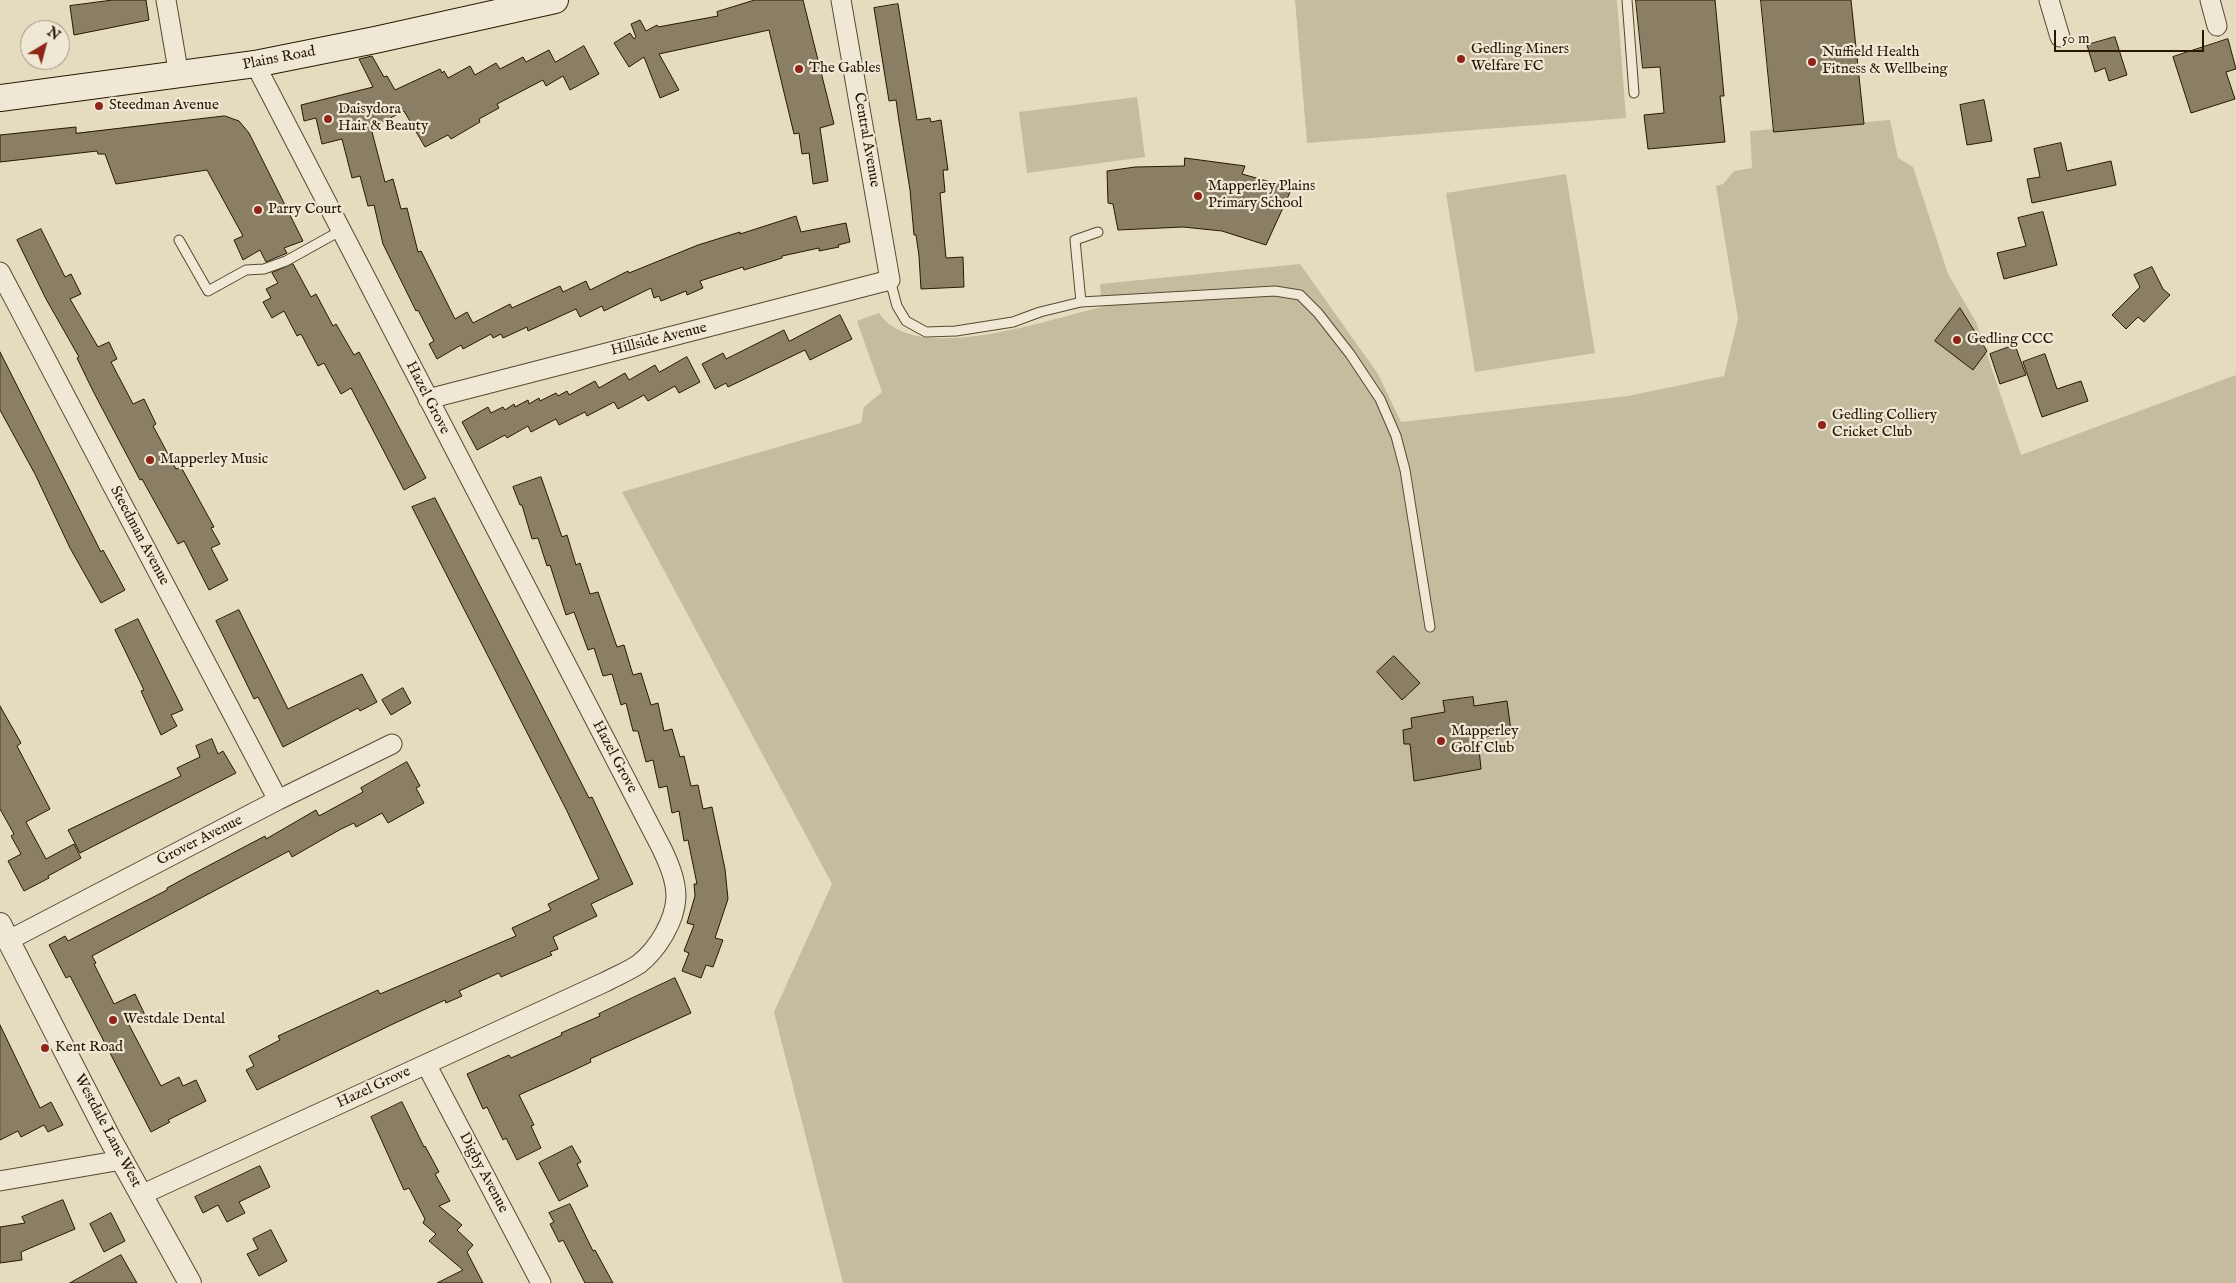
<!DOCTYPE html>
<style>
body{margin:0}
#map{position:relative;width:2236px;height:1283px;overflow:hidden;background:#e5dcbf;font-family:"IM FELL English",serif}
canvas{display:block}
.north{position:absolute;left:20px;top:20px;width:50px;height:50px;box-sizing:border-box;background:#eee8d5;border:1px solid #9f9580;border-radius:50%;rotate:37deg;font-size:14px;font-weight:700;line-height:20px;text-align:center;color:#281801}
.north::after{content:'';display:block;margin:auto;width:18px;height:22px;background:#8f2418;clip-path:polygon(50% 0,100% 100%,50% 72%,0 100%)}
.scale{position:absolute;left:2054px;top:30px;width:150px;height:22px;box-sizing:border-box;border:2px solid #281801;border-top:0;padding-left:6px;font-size:15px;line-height:18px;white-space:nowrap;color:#281801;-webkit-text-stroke:4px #eee8d5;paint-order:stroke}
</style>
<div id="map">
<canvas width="2236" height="1283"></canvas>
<div class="north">N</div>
<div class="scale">50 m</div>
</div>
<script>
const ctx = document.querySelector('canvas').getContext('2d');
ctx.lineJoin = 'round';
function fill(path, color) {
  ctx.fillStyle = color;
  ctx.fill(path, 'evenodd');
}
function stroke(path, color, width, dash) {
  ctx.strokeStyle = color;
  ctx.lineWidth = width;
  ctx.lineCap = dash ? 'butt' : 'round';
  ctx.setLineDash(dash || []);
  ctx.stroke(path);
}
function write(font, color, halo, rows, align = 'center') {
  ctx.font = font + ' "IM FELL English",serif';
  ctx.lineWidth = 4.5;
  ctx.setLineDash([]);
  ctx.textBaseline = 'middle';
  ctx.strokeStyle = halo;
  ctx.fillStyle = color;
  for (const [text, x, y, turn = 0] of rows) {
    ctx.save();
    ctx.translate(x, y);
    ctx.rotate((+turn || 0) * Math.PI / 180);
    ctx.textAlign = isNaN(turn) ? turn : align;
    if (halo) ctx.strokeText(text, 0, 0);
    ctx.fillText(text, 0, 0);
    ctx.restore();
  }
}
const green = new Path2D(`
 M1295,0h322l9,118 -319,25z
 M1137,97l8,60 -118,16 -8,-61z
 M1890,120l8,38 15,9 35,107 28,48 45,133 215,-80v908h-1393l-69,-271 58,-128 -210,-392 239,-69 3,-16 18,-15 -25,-71 22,-8c36,55 172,5 223,-6l-2,-23 200,-20 78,110 23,48 227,-26 96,-20 14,-57 -22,-133 7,-2 11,-13 18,-3 -2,-37z
 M1566,174l29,179 -120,19 -29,-179z`);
const building = new Path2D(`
 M113,0h33l3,20 -75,15 -4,-29z
 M755,0h48l31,124 -14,4 8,53 -15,3 -4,-31 -7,1 -3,-21 -5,1 -25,-104 -110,24 20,36 -19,8 -16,-41 -15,10 -15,-24 16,-10 4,6 2,-2 -5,-13 9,-4 6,11 11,-6 1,2 60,-11 -1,-4z
 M1636,0h79l9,96h-4l5,46 -77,7 -4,-34 20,-2 -4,-46 -17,1z
 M1761,0h90l13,124 -90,8z
 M898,4l19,116 13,-2 1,4 10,-2 7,50h-5l2,22 -5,1 6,65 17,-1 1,30 -43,2 -2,-33 -3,-21h-2l-4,-45 -11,-69 -3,-21 -7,1 -15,-93z
 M2115,37l12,38 -18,6 -4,-13 -10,4 -8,-27z
 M2228,39l8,30 -10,3 9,27 -44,14 -18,-56z
 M584,46l15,28 -29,16 -7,-14 -17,10 -3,-6 -46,24 2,4 -20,11 1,3 -29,17 -3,-4 -23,12 -21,-36 -33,17 14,54 8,-3 8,30 6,-1 11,44 3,-1 34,68 12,-7 6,11 37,-19 2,4 48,-22 3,6 23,-11 4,9 38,-19 1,2 69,-28 42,-13v2l56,-18 5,16 45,-9 4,19 -12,3 1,2 -20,4v-3l-37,8v2l-38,12 -1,-3 -43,14 3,7 -16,7 -1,-4 -25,10 -2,-5 -5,2 -3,-10 -47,23 -2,-5 -22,11 -4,-8 -48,22 -1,-4 -24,11 -2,-4 -8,4 -2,-4 -28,15 -2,-4 -24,14 -8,-15 5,-3 -16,-31 -2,1 -33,-67 -9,-39 -6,1 -8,-30 -8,2 -10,-39 -20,5 -6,-26 -12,3 -3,-16 72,-18 -14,-28 13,-3 12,21 3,-1 8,14 45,-21 2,4 2,-2 4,7 22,-12 5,9 21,-12 4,6 23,-12 3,5 23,-12 6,12z
 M1984,100l8,41 -25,4 -7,-40z
 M225,116l14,5 10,12 54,108 -19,7 3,5 -21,9 -6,-12 -17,10 -9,-20 9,-4 -36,-66 -91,14 -11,-30h-7l-1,-3 -97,11v-27l76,-8v6z
 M2061,143l6,28 44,-10 5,24 -84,18 -5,-24 13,-2 -6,-28z
 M1185,158l60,8 -3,8 50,14 -26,57 -44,-14 -39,-4 -65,3 -5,-26 -5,-1 -1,-32 28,-4 49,-1z
 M2043,212l14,53 -53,14 -7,-26 29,-7 -8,-28z
 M41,229l24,48 6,-3 10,20 -11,5 28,48 11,-5 8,17 -6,3 22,42 11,-5 12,25 -3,2 23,43 5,-2 33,60 -3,1 9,16 -9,4 17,32 -19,10 -25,-49 -6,3 -36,-65 -2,1 -47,-89 -16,-33 2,-1 -33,-58 -29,-59z
 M293,264l18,33 5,-3 17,32 3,-2 18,31 5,-3 67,126 -22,12 -53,-102 -10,6 -17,-31 -6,3 -17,-32 -4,2 -13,-25 -12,7 -9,-16 8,-4 -5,-9 12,-6 -6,-10z
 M2152,267l11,22 7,6 -26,27 -6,-5 -12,12 -14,-14 28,-28 -6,-12z
 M1960,308l27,43 -14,19 -38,-29z
 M840,315l12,24 -42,21 -5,-10 -77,37 -2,-4 -11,6 -13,-25 21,-11 3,6 58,-29 5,11z
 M2015,345l11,30 -26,9 -10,-30z
 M0,352l101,200 2,-2 22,40 -24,13 -31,-55 -35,-74 -35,-64z
 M2045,354l12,35 24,-8 7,20 -46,16 -19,-55z
 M687,357l13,25 -21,11 -4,-7 -27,15 -4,-6 -26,14 -4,-7 -27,14 -2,-4 -26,13 -3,-6 -25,13 -3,-6 -21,12 -2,-3 -28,15 -15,-28 26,-15 3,6 12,-6 2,3 9,-6 1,3 13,-7 1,4 10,-6 1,3 16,-8 2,3 9,-5 2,4 26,-14 4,7 26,-15 4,7 26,-15 4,7z
 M541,477l21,60 5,-2 9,30 4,-2 10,31 8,-2 19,55 7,-2 9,30 8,-2 10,32 7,-2 6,28 8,-2 8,28 4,-1 7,30 7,-1 5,24 9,-2 13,62 3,30 -13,39 8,2 -10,27 -7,-2 -5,13 -19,-7 7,-18 -5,-2 10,-26 -7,-2 8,-27 -1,-12h3l-9,-44 -4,1 -5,-30 -7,2 -5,-27 -8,2 -6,-28 -7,2 -8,-31h-5l-7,-28 -5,2 -9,-31 -9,2 -9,-28 -6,2 -14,-38 -8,3 -16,-50 -3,1 -9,-28 -6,1 -10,-34h-2l-7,-18z
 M435,498l154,300 3,-1 41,87 -42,20 6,12 -44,21 5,12 -8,3 2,3 -51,22 -2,-4 -40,18 3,5 -16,7 -1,-3 -52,24 -136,66 -11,-20 8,-4 -5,-10 31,-16 -2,-4 100,-46 2,4 136,-58 -4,-8 39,-18 -3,-6 51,-25 -33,-70 -154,-302z
 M239,610l49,99 74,-35 15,28 -17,9 -2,-3 -75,39 -25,-50 -4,2 -38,-78z
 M138,619l45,91 -12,5 6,11 -16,9 -20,-44 3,-1 -29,-60z
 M1394,656l26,27 -18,17 -25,-28z
 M403,688l8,15 -20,12 -9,-15z
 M1473,697l1,9 33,-5 4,30 -33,8 3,30 -67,12 -4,-37h-6l-1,-14 9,-2 -1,-10 34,-6 -2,-11z
 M0,706l21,37 -4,3 33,63 -24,13 20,37 28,-15 7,14 -33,18 1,2 -25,13 -16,-30 13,-7 -10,-18 3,-2 -14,-25z
 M212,739l6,15 5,-3 13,22 -156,80 -12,-23 113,-54 -4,-8 23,-11 -4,-11z
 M407,762l13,24 -4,2 8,15 -36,20 -6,-10 -26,14 -2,-4 -13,6 -49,28 -3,-6 -197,105 4,7 -2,1 20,40 21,-10 10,21 -17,8 33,63 18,-9 4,9 13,-6 10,21 -38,19 2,2 -19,10 -81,-156 -4,2 -17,-33 16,-9 3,5 99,-51v-2l20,-11 78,-41 1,3 50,-29 3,6 44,-24 -2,-4z
 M675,978l16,35 -101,46 1,3 -21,10 -51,23 15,30 -3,1 10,22 -24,12 -11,-22 -3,2 -16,-33 -4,2 -16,-35 42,-19 2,3 51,-23 -1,-2 39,-17 -1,-2z
 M0,1025l40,83 11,-6 12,23 -15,7 -4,-7 -23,12 -3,-6 -18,9z
 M402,1102l22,45 1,-1 14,26 -4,2 15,27 -11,5 23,19 -5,5 16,15 -6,7 16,31h-46l26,-13 -34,-29 7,-7 -13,-11 2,-4 -16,-31 -5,2 -33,-73z
 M572,1146l9,16 -4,2 11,22 -29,15 -20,-38z
 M260,1166l10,21 -31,15 6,11 -18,9 -9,-17 -15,8 -8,-16z
 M63,1200l12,29 -54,23 1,8 -22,3v-36l25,-4 -3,-6z
 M570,1204l23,47 2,-1 18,33h-28l-22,-43 -4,2 -9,-18 4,-2 -5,-9z
 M111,1213l14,28 -21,11 -14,-28z
 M271,1230l16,31 -28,15 -12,-22 11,-5 -5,-10z
 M121,1255l16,28h-67z`);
const service = new Path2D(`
 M1627,0l7,93
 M179,240l29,51 38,-21 18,-1 22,-8 54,-30
 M890,280l7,26 9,15 20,11 30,-1 57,-9 27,-10 41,-10 194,-11 25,4 18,18 32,41 30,45 16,37 9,34 25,157
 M1081,302l-6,-62 23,-8`);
const minor = new Path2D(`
 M166,0l13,76
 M2049,0l11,37
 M2210,0l7,26
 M0,272l278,528
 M428,399l462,-119 -49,-280
 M9,940l269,-140 114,-56
 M426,1064l115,219
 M0,1181l122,-21
 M141,1195l464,-213c11,-6 24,-11 34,-18 19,-15 36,-43 37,-67 0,-17 -7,-33 -14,-48l-407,-785`);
const tertiary = new Path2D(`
 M0,924l109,213 81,146`);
const secondary = new Path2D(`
 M0,98l255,-34 120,-24 180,-40`);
const markers = [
 [1461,59,5,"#8f2418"],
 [1812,62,5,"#8f2418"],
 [799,69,5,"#8f2418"],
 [99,106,5,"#8f2418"],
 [328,119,5,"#8f2418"],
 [1198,196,5,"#8f2418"],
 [258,210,5,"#8f2418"],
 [1957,340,5,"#8f2418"],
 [1822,425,5,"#8f2418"],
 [150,460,5,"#8f2418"],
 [1441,741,5,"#8f2418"],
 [113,1020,5,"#8f2418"],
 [45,1048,5,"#8f2418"]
];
const poiNames = [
 ["Gedling Miners",1471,50],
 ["Welfare FC",1471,67],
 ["Nuffield Health",1822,53],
 ["Fitness & Wellbeing",1822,70],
 ["The Gables",809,69],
 ["Steedman Avenue",109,106],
 ["Daisydora",338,110],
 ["Hair & Beauty",338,127],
 ["Mapperley Plains",1208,187],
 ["Primary School",1208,204],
 ["Parry Court",268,210],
 ["Gedling CCC",1967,340],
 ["Gedling Colliery",1832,416],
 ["Cricket Club",1832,433],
 ["Mapperley Music",160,460],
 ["Mapperley",1451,732],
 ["Golf Club",1451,749],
 ["Westdale Dental",123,1020],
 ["Kent Road",55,1048]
];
const streetNames = [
 ["Plains Road",279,59,-11],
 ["Central Avenue",866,140,80],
 ["Hillside Avenue",659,340,-14],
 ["Hazel Grove",427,398,63],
 ["Steedman Avenue",139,536,62],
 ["Hazel Grove",614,757,62],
 ["Grover Avenue",200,841,-27],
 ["Hazel Grove",374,1088,-25],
 ["Westdale Lane West",107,1131,62],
 ["Digby Avenue",483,1173,62]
];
fill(green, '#c5bb9f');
fill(building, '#8a7e64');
stroke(building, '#281801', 1);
stroke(service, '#574930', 11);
stroke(minor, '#574930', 21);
stroke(tertiary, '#574930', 24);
stroke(secondary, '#281801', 28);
stroke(service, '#eee8d5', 9);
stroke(minor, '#eee8d5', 19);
stroke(tertiary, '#eee8d5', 22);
stroke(secondary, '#eee8d5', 26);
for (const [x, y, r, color] of markers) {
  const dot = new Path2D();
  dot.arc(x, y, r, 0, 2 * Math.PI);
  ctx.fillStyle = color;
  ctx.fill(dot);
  stroke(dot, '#eee8d5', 2);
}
write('15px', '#281801', '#eee8d5', poiNames, 'left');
write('15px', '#281801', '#eee8d5', streetNames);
</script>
